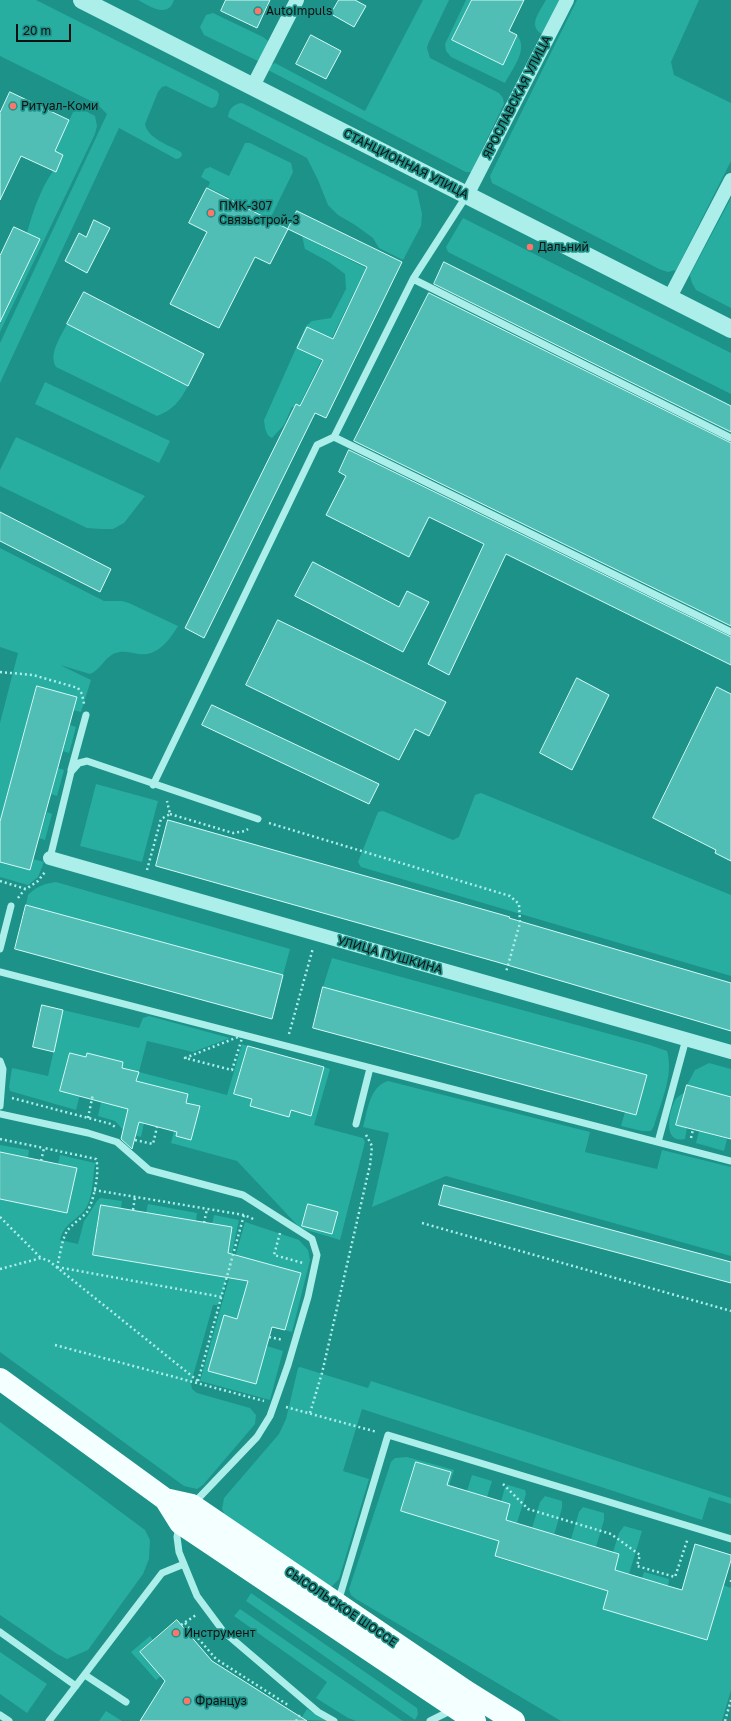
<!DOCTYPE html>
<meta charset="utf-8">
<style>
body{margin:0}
#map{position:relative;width:731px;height:1721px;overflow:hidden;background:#1c9289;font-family:"Golos Text",sans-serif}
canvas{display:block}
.scale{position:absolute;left:16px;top:24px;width:55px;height:18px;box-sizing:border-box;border:2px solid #111;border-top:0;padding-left:5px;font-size:12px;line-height:14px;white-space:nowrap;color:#111;-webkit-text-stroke:3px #1c9289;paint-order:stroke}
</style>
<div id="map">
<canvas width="731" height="1721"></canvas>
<div class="scale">20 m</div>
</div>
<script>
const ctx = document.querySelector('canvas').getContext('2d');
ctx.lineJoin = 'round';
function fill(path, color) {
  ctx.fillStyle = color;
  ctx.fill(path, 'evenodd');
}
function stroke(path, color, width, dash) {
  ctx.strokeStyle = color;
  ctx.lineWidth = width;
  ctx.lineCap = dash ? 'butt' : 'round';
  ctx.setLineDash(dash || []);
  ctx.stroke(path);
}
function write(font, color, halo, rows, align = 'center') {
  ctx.font = font + ' "Golos Text",sans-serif';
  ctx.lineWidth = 3.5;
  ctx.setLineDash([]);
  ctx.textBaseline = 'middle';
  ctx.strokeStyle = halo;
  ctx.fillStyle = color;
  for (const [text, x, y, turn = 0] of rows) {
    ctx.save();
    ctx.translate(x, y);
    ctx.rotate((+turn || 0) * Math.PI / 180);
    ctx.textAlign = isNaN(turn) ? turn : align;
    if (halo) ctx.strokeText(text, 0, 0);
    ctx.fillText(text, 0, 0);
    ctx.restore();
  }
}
const green = new Path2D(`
 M0,0h36l181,91 2,3c-1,7 -1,13 -8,14l-45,-22 -4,1 -4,5 -13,32c3,15 24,21 36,28l1,3 -2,3 -4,1 -57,-31 -119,255v-40l107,-229 -10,-10 -97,-48z
 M138,0h36c-6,19 -25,6 -36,0z
 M423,0h26l-21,44 -1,4 3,10 69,35 4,5 1,6 -33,68h-5l-6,-3 -192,-99 3,-5 4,-2 90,48z
 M466,0h6l-20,40 50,25 15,-30c12,15 -5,34 -12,48l-54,-26 -5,-6 -1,-7z
 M546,0h13l-17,34c-15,-8 -2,-23 4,-34z
 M577,0h122l-28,62 3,13 57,28v58l-55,109 -8,2 -9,-3 -167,-86 -2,-7z
 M213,13l50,24 5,4c-1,7 -3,17 -10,20l-54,-26 -4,-8 6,-12z
 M242,103l175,88 5,23 -1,12 -18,34 -24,-12 -6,-10 -18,-13 -17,-10 -10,-10 -10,-25 -11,-22 -79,-41c1,-8 5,-13 14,-14z
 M76,106l19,10 2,10 -2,8 -95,198v-10l40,-83 -13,-6c6,-22 13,-43 26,-62l3,1 7,-17 -34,-15 32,-3z
 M245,143h5l41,20 2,9 -23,47 -62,-32 2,-5 -9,-5 4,-8 5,-2 19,9z
 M731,198v110l-35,-18 -4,-7 -2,-8z
 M463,218l268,135v41l-283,-142 -2,-5z
 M302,236l64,32 -68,140 -6,-1 -8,18 -12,13c-7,-3 -7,-11 -8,-18l42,-94 6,-5 19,-3 15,-29 -1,-15 -16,-12 -24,-13z
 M67,324l121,62c-8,15 -15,24 -31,30l-101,-49c-8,-13 5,-31 11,-43z
 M45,382l125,59 -11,22 -124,-59z
 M16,437l129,59 -21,27 -11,6h-12l-14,-1 -87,-42v-16z
 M0,548l104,53h18l7,2 49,23c-9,15 -21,31 -40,28 -9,-2 -16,-4 -25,0 -9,5 -14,17 -23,20l-30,-9 31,15 -10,32 -8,-2 4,-13 -40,-11 -37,135v-98l18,-70 -18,-6z
 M70,725l6,2 -7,26 -6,-2z
 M58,768l6,2 -7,26 -6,-2z
 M96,784l62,17 -16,61 -62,-16z
 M481,793l250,102v81l-370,-109 -3,-5 20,-50 5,-1 70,29 6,-3 16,-42z
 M47,812l5,2 -7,26 -6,-2z
 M33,859l11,3 -6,15 -10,8 -28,-8v-15l30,8z
 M56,882l234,67 -7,26 -257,-70 2,-10c9,-9 16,-11 28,-13z
 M332,958l318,87 17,6c7,24 -6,51 -13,75l-3,5h-9l-21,-5 4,-14 11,3 11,-40 -324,-88z
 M63,1010l76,18 4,-10 6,-2 81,22 -37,14 -46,-11 -8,31 88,23 15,-51 6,2 -14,48 18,5 -2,7 39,11 2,-7 20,5 13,-48 6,2 -16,56 49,13 2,4 -25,98 -40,-12 -63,-67 -66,-18 3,-12 3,1 -1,4 15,4 8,-34 -13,-3 2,-9 -38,-10 -15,2 4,-14 -17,-4 1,-6 -36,-9 -1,4 -16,-4 -10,38 16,4 5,-4 -5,19 -66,-19 -1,-4 3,-19 36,8z
 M709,1063l22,6v28l-44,-12 8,-15z
 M388,1081l202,51 -5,20 72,17 5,-19 69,17v89l-285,-80 -74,31 17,-74 -26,-6c5,-17 6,-40 25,-46z
 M685,1092l2,36 -2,11c-23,5 -16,-27 -10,-39 2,-3 7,-6 10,-8z
 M101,1102l17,4 12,-2 -5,20 13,4 1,-6 5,1 -3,14 -15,-4 -11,-12 -17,-5z
 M699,1131l28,8 -3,12 -28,-8z
 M0,1145l29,5 -1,8 -28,-6z
 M60,1155l35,8c-2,13 -2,29 -7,41 -6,15 -23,16 -28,36l18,4 6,-23 3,-4 10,-16 3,-3 22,3 -1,8 -20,-4 -8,50 131,22 8,-49 -20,-4 2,-9 25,5 -11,52 -8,30 -3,3h-4l-22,78 1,6 5,4 53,15 6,7 -1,9 -52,61 -6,4 -13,-3 -184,-134v-153l67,14 9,-45 -18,-4z
 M148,1204l49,9 -1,8 -50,-8z
 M245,1222l54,18 9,10 2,10 -18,72 -7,-2 16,-57 -47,-13 -17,59 -13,-4 -15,56 47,13 11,-38 16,5 -13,49 -70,-19z
 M300,1367l68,21 3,-7 360,117v6l-22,-7 -7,23 -340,-111 -19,62 26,8 -30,100 -7,7h-4l-103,-71 -3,-6 2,-11 55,-64 7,-15 12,-51z
 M0,1422l145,108 5,10 -1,19 -6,15 -55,76 -21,9 -10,-5 -57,-39z
 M407,1457l47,13 -5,16 -2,-1 4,-13 -35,-10 -15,49 98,30 -4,16 113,34 -5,17 120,-23 8,3v102l-9,31h-161l-205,-122 -5,-4 -2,-6 42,-127 4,-4z
 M472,1475l20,6 -5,16 -20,-6z
 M508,1485l17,5 1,4 -9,29 -11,-3 4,-16 -9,-2 4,-15z
 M545,1496l17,5v7l-8,27 -22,-7 8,-26z
 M583,1507l21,6v7l-8,27 -25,-8 8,-27z
 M624,1526l18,5 -13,43 -14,-4 4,-16 -6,-2 6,-19z
 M644,1572l25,7 -1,7 -26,-8z
 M251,1593l166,115 1,6 -3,6 -169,-119z
 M240,1609l160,110 3,2h-47l-8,-3 -32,-20 11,-16 -93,-66z
 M150,1636l3,4 -13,12 21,24 -5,4 -25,-28z
 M0,1652l47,32 -20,29 -27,-19z
 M307,1709l20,12 -27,-1z
 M106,1711l16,10h-23z`);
const building = new Path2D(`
 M226,0h44l-13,28 -36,-17z
 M339,0h16l11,6 -12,21 -23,-13z
 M472,0h52l-15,31 8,4 -14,30 -51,-25z
 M311,35l30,16 -15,28 -30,-15z
 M10,92l59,28 -14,31 8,4 -7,17 -35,-16 -21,44v-87z
 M207,188l81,41 -18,35 -15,-7 -36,71 -49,-24 37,-72 -18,-9z
 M297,211l105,51 -76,156 -11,-5 -111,225 -19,-10 111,-224 4,2 23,-46 -26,-12 10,-21 26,12 34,-72 -79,-38z
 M94,220l16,8 -23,45 -22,-12 14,-28 7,4z
 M14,227l26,12 -40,83v-66z
 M444,262l287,144v26l-297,-148z
 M84,292l120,62 -16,32 -121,-62z
 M429,293l302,150v183l-377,-185z
 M349,450l382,187v28l-225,-111 -57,121 -21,-11 56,-120 -55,-27 -20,40 -83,-42 20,-39 -7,-4z
 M0,512l111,57 -11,23 -100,-51z
 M313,562l86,45 8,-16 22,11 -26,50 -108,-56z
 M278,620l168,82 -17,34 -14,-7 -16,31 -153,-75z
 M577,678l32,17 -37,75 -32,-17z
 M37,686l40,11 -47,173 -30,-8v-40z
 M717,687l14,7v167l-16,-8 1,-3 -63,-32z
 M212,705l167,79 -10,20 -167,-79z
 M168,820l342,97 -1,1 222,65v48l-234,-69 -341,-96z
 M26,905l257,70 -11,44 -257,-70z
 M323,987l324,88 -11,40 -323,-87z
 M42,1005l21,5 -9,42 -21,-5z
 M248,1046l76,21 -13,49 -20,-6 -2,7 -39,-11 2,-7 -18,-5z
 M70,1053l16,4 1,-4 36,9 -1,6 17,4 -3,9 52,13 -2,9 14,3 -9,34 -15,-4 1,-4 -38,-10 -7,27 -11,-10 7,-30 -68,-18z
 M687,1085l44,12v42l-55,-14z
 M0,1152l77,16 -10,45 -67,-14z
 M444,1185l287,77v21l-292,-78z
 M308,1204l30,8 -6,22 -30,-8z
 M101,1205l131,22 -4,26 73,20 -16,57 -13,-3 -16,57 -48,-13 16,-56 13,4 11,-38 -155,-26z
 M416,1462l35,10 -4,13 63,19 -4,16 113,34 -4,16 53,16 14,4 13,-46 36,11v5l-24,80 -104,-31 5,-18 -113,-35 4,-15 -98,-30z
 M177,1620l35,41 95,60h-167l25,-40 -25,-29z`);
const path = new Path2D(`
 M0,672l33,3 45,13 4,6 2,10
 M170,814l63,19 12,-2 3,-2
 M269,823l241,73 9,8 1,19 -14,49
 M147,870l14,-51 9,-5 -3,-13
 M0,881l26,8 12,-8 7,-9
 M18,898l7,-9
 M289,1034l24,-86
 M243,1035l-11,35 -47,-12z
 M12,1098l99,26 4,3
 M88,1118l5,-24
 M691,1138l2,-9
 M0,1139l44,9
 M135,1140l18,4 4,-17
 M41,1161l3,-13 52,11c4,12 -2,42 -9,53 -6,7 -15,12 -20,19 -6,11 -7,25 -10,36
 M94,1190l150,25 12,5
 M133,1210l2,-13
 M0,1217l41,41
 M204,1223l3,-14
 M422,1223l309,88
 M280,1233l-6,22 29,8
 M57,1267l165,30
 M0,1269l41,-11 8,3 149,120v2
 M269,1337l14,3
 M55,1345l209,56
 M198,1381l46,-166
 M286,1407l91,25
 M310,1413l12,-40 48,-208 2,-19 -7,-13
 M503,1484l25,25 83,25 29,21 -3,11 38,11 13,-39
 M731,1580v3
 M185,1623l31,36 72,46
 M181,1625l15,-10
 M296,1721l5,-8
 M725,1721l6,-21`);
const service = new Path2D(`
 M413,279l318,159
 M334,437l397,195
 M71,770l15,-55
 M153,785l164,-340 17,-8 79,-158 54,-84
 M50,858l21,-86 8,-9 8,-2 171,58
 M0,949l11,-43
 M0,972l731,189
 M0,1061l3,8 -3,37
 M0,1114l88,19 29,9 32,28 94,25 69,44 5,16 -9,42 -20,68 -18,51 -13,21 -64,67
 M356,1124l14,-56
 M658,1142l28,-103
 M179,1525l-2,12 2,15 18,44 26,35 95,81 16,9
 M338,1602l50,-167 343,104
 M0,1632l76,54
 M85,1675l41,27
 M0,1715l9,6
 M49,1721l113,-148 22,-9
 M430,1721l22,-11`);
const minor = new Path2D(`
 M253,86l44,-86
 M467,195l100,-195
 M670,297l61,-117
 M50,858l681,194`);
const tertiary = new Path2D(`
 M82,0l649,329`);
const primary = new Path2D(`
 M0,1379l165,120 15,24 295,198
 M165,1499l27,6 274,186 48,30`);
const markers = [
 [258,11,4,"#ff756a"],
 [13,106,4,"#ff756a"],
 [211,213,4,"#ff756a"],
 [530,247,4,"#ff756a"],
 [176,1633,4,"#ff756a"],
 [187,1701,4,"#ff756a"]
];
const poiNames = [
 ["AutoImpuls",266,11],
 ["Ритуал-Коми",21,106],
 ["ПМК-307",219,206],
 ["Связьстрой-3",219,220],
 ["Дальний",538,247],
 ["Инструмент",184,1633],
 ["Француз",195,1701]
];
const streetNames = [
 ["ЯРОСЛАВСКАЯ УЛИЦА",517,97,-63],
 ["СТАНЦИОННАЯ УЛИЦА",406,164,27],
 ["УЛИЦА ПУШКИНА",390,955,16],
 ["СЫСОЛЬСКОЕ ШОССЕ",341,1607,34]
];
fill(green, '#28ada1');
fill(building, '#51beb5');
stroke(building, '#d3faf7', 1);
stroke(path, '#aceee9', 2.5, [2, 3]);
stroke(service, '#aceee9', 7);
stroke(minor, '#aceee9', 14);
stroke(tertiary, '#aceee9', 18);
stroke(primary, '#f4ffff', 22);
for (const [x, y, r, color] of markers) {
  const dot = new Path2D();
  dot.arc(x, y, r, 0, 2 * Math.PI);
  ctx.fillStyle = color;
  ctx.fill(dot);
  stroke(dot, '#1c9289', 1.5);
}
write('12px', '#111', '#1c9289', poiNames, 'left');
write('12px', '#111', '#1c9289', streetNames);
</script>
